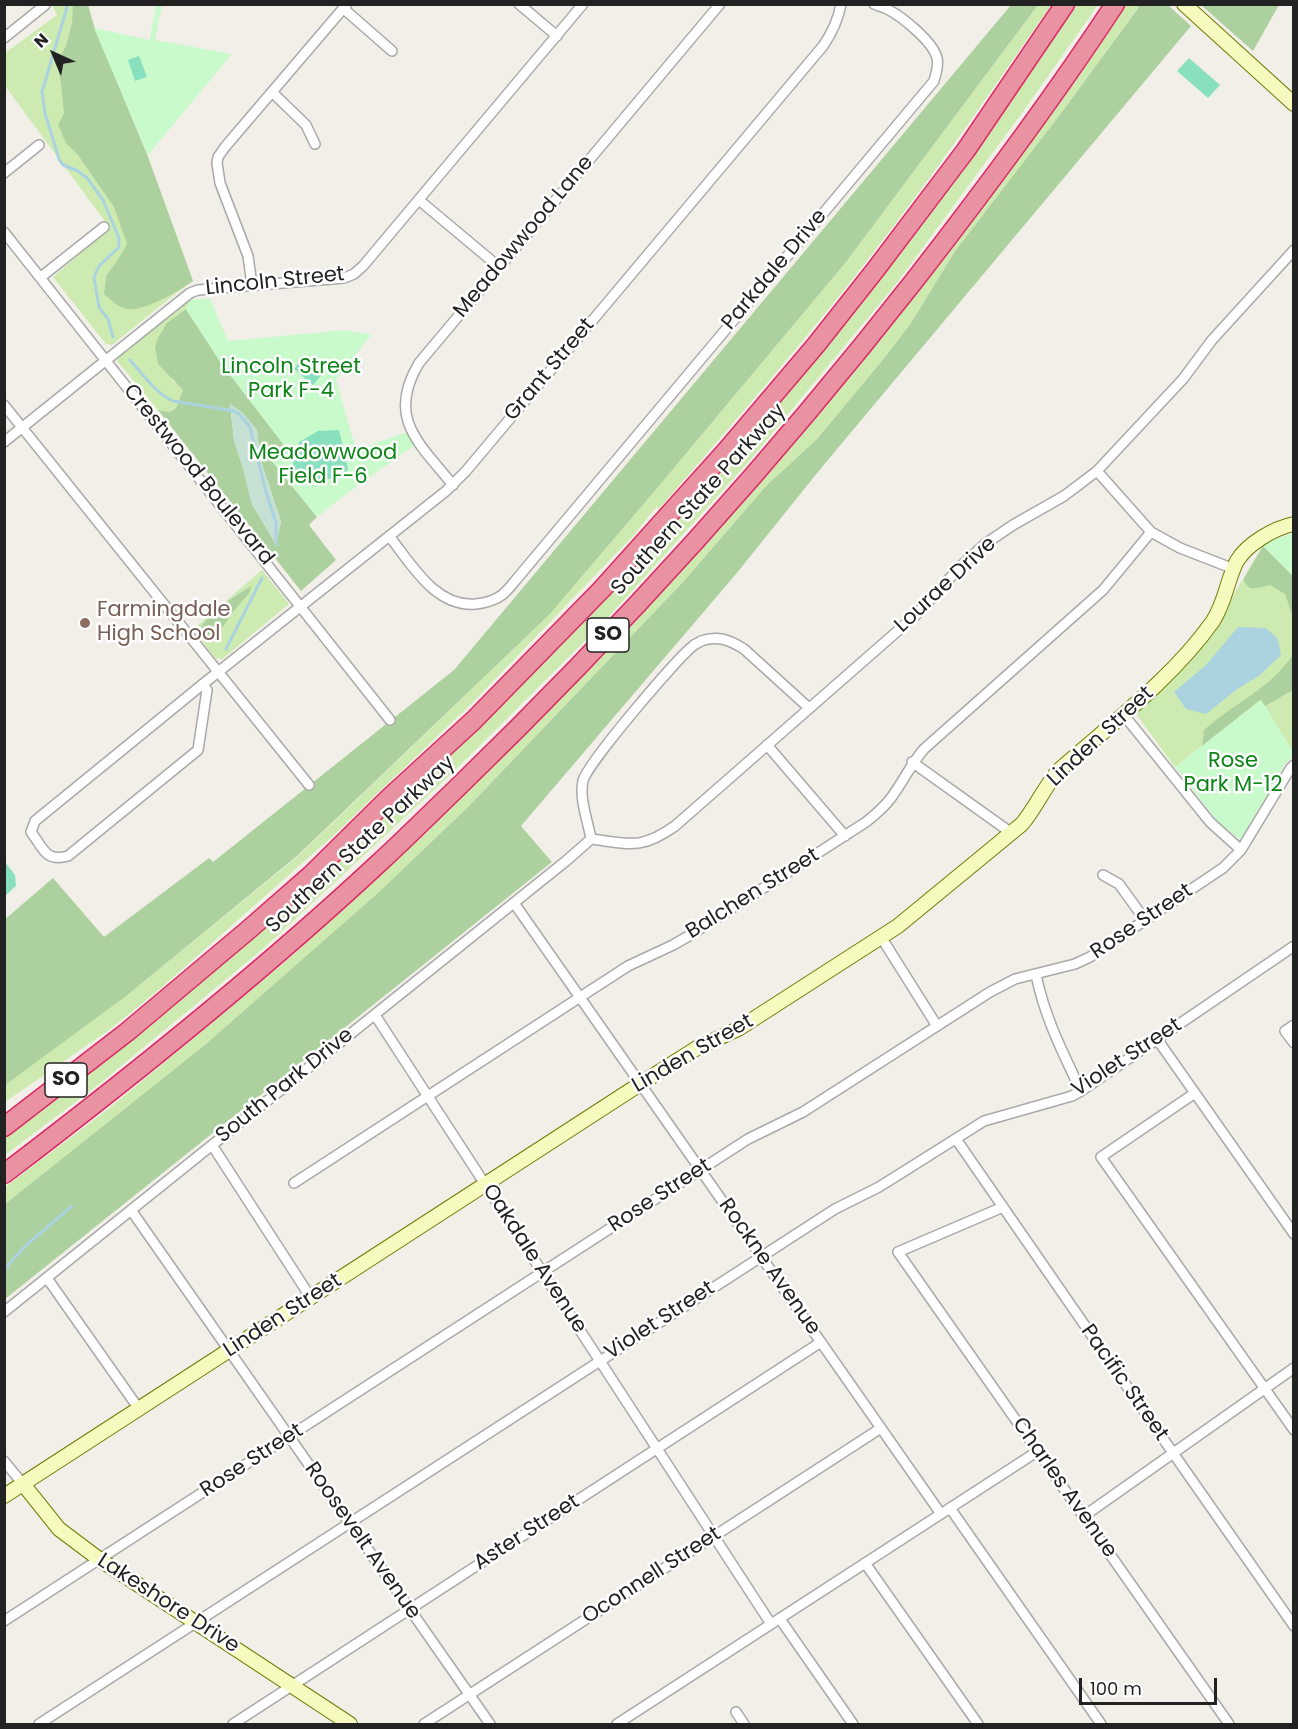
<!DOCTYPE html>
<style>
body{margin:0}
#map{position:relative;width:1298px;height:1729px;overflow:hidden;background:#f2efe9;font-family:Poppins,sans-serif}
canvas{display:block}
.frame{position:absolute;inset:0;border:6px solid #222;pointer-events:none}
.north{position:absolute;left:24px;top:24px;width:60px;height:60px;-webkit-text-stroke:4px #fff;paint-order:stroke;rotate:316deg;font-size:16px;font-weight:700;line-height:24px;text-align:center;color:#222}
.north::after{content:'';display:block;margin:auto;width:21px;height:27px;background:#222;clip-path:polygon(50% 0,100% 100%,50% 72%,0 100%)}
.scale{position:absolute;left:1079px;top:1678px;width:138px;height:27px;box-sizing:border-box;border:3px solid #222;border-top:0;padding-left:8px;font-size:18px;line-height:21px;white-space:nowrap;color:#222;-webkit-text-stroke:4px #fff;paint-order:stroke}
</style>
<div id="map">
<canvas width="1298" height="1729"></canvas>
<div class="frame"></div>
<div class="north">N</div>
<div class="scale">100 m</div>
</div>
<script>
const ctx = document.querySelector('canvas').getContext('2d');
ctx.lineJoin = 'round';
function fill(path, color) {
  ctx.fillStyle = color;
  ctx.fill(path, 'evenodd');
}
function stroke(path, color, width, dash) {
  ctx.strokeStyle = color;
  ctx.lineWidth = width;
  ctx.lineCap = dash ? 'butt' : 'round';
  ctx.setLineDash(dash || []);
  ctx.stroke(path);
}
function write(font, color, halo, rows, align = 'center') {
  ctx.font = font + ' Poppins,sans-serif';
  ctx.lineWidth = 5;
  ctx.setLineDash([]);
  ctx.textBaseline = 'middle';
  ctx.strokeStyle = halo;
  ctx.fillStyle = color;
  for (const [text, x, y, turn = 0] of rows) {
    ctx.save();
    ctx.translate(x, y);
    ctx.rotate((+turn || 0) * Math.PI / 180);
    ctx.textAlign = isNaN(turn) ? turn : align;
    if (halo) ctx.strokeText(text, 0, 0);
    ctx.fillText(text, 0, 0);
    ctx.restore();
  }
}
const grass = new Path2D(`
 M52,5h36l6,21 54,131 45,124 -18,13 -63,51 -6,-1 -53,-67 57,-49 -105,-142v-33l52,-38z
 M1038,5h13c-55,79 -110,160 -169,236 -71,93 -148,181 -224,269l-1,-4 -23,29 -163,169 -137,131 -173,153 -52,42 -104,72 -1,-17 121,-88 172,-140 253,-243 114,-134 182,-218z
 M1072,5h26l-76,108 -126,171 -146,176 -147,163 -154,153 -185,172 -166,137 -93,70v-23l161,-125 485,-462z
 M1123,5h15v2l-76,105 -107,139 -44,72 -26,34 -68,82 -51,47 -83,96 -214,224 -89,85 -174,153 -201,160v-17l102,-77 185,-154 194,-184 188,-197 177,-199 75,-96z
 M189,300l-3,9 -19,15 5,56 11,9 -7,19 -6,4 -12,-2 -41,-49 1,-4z
 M1263,546l30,30v176l-32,-52 -86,67 -42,-57 71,-66z
 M262,570l27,34 -68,56 -1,-2 -4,1 -23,-30z`);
const forest = new Path2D(`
 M73,5h15l6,21 54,131 45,124c-15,10 -47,30 -65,28 -10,-1 -17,-9 -24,-15l2,-18 11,-15 10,-17 -13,-37 -36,-52 -12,-12 -8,-18 6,-12 -3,-30 -4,-20 9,-17 6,-23z
 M1011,5h27l-192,257 -182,218 -114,134 -253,242 -172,141 -120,88 -1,-165 49,-42 51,59 105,-79 4,4 241,-192z
 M1138,5h30l23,21 -369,441 -86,107 -215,252 31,36 -547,437v-95l201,-160 174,-153 89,-85 214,-224 83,-96 51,-47 68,-82 26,-34 44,-72 107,-139 76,-104z
 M1201,5h78l-26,46z
 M186,309l35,54 63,82 -12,16 45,56 -8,8 27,35 -35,31 -143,-181 12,2 6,-4 7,-18 -25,-26 -3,-17 3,-9 9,-15zM230,404l27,26 3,28 21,64 -5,22 -24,-40 -9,-36 -9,-28z
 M1263,546l30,30v41l-8,-23 -15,-9 -12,3h-8l-6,-6v-4z
 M251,586l-1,6 -18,21 -10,15 -12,8 -10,-6c8,-18 34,-33 51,-44z
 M1293,655v35l-28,16 -5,-6 -58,46 2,-16c23,-21 52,-35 74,-57 6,-6 10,-12 15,-18z`);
const wetland = new Path2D(`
 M230,404l12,8 15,18 3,28 21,64 -5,23 -24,-41 -9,-36 -9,-28z`);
const park = new Path2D(`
 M156,5h6l-7,35 77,14 -84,101 -54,-127 56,12z
 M210,298l18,43 118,-11 25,5 -35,45 20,70 51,-18 8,13 -57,40 -41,32 -45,-56 12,-16 -63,-82 -35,-54 3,-9z
 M1293,533v43l-30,-30 7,-5z
 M1261,700l32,52v5l-9,8 -43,75 -22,-17 -44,-56z`);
const pitch = new Path2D(`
 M139,56l8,21 -12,4 -7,-21z
 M1189,58l31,27 -12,13 -31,-27z
 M303,358l19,16 -9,11 -19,-16z
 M339,430l9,39 -5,8 -44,6 -6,-20 6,-21 19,-11z
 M5,862l10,13 1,11 -11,10z`);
const water = new Path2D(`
 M1238,627l28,1 12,11 3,16 -21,20 -24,15 -30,24 -20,-5 -12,-17 32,-27z`);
const stream = new Path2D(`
 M68,4l-26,88 3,21 14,46 4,6 15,6 9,7 16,22 16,38v9l-20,19 -5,11 5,30 9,12 5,18
 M130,360c13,14 25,33 43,41l61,10 6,4 10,12 16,65 10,31v22
 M226,649l36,-71
 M4,1270l20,-23 48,-41`);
const street = new Path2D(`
 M519,4l38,32
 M344,9l48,42
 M4,38l41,-33
 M272,92l34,33 9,19
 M4,173l35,-28
 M419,200l80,67
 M4,232l386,488
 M41,277l63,-50
 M252,285l-4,-29 -28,-73 -3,-20 1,-6 7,-10 122,-143
 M4,405l305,380
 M4,442l186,-149 8,-3 146,-12 10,-4 9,-8 220,-262
 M1097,471l54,61 29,16 54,21
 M453,485c-34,-42 -67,-67 -34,-122l301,-359
 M389,536c22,27 46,72 87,68 9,-1 18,-3 26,-9 5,-4 9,-9 13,-14l419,-500c2,-8 5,-14 3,-23 -4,-16 -34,-41 -50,-49 -4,-2 -9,-3 -13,-5
 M203,684l4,6 -9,60 -130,106c-23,6 -24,-7 -37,-24l4,-11 168,-137 243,-193 20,-20 357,-425c9,-13 15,-25 18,-42
 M1123,714l87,108 31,28
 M767,745l78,91
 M912,762l98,70
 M591,839c39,5 50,11 84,-13l242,-212 42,-46 26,-24 28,-19 51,-29 33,-25 86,-92 29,-39 82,-90
 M1103,875l16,9 26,36
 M514,903l427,611
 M881,937l56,89
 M1036,975c9,43 26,76 45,116
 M375,1015l396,609
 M1294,1025l-9,6 9,12
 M1157,1039l137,195
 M1195,1093l-94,64 193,273
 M956,1139l217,314 121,173
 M212,1145l99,153
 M294,1183l334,-217 45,-21 19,-11 174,-112c9,-7 18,-15 25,-24 12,-16 20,-34 33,-49l179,-159 48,-58
 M1003,1207l-105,45 331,472
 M131,1210l359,514
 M47,1278l92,131
 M4,1312l562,-451 25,-22c-3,-18 -12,-40 -8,-58 3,-16 94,-123 110,-135 0,-1 7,-4 8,-5 16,-6 29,-1 43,8l65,59
 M4,1461l19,23
 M950,1508l151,216
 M1084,1516l210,-148
 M865,1563l113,161
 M780,1619l73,105
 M4,1621l744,-482 55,-27 187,-120 25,-13 60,-15 15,-7 133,-89 18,-18 49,-81 4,-4
 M736,1712l8,12
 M39,1724l796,-515 44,-22 105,-66 88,-25 9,-5 213,-145
 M233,1724l588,-382
 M424,1724l457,-296
 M617,1724l421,-273`);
const secondary = new Path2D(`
 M1184,4l110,100
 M23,1484l36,45 40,30 251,165
 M4,1496l636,-412 57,-36 41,-19 160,-103 124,-102c14,-17 22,-36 36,-53 52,-46 115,-93 155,-150 9,-14 12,-28 17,-43 2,-5 4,-12 7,-17 10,-17 37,-33 57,-37`);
const highway = new Path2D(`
 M4,1127l123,-95 120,-101 64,-56 78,-77 85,-78 128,-131 124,-138 90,-106 60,-76 90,-119 99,-146
 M4,1174c130,-99 257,-201 376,-312 26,-24 51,-49 76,-73 164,-159 317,-328 458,-508 70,-90 138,-181 201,-277`);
const markers = [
 [85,623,6,"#8d6e63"]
];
const shields = [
 [608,635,42],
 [66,1080,42]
];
const shieldNames = [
 ["SO",608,635],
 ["SO",66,1080]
];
const streetNames = [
 ["Meadowwood Lane",524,237,-50],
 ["Parkdale Drive",775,270,-50],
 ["Lincoln Street",275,282,-6],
 ["Grant Street",550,370,-50],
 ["Crestwood Boulevard",198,475,51],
 ["Southern State Parkway",699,500,-48],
 ["Lourae Drive",946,585,-43],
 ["Linden Street",1101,737,-43],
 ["Southern State Parkway",361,845,-43],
 ["Balchen Street",753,894,-32],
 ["Rose Street",1142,922,-34],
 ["Linden Street",693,1054,-30],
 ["Violet Street",1127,1058,-33],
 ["South Park Drive",285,1086,-39],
 ["Rose Street",660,1196,-33],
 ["Oakdale Avenue",534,1259,57],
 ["Rockne Avenue",769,1267,55],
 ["Linden Street",283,1316,-33],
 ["Violet Street",660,1321,-33],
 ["Pacific Street",1124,1383,55],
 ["Rose Street",252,1461,-33],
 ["Charles Avenue",1064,1488,55],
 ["Aster Street",527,1533,-33],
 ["Roosevelt Avenue",362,1541,55],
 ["Oconnell Street",652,1576,-33],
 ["Lakeshore Drive",168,1604,33]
];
const parkNames = [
 ["Lincoln Street",291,368],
 ["Park F-4",291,392],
 ["Meadowwood",323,454],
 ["Field F-6",323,478],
 ["Rose",1233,762],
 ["Park M-12",1233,786]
];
const educationNames = [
 ["Farmingdale",97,611],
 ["High School",97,635]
];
fill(grass, '#cdebb0');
fill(forest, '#add19e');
fill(wetland, '#c6e0d4');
fill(park, '#c8facc');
fill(pitch, '#88e0be');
fill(water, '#aad3df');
stroke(stream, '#aad3df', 3);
stroke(street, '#a9a9a9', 12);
stroke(secondary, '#707d05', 16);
stroke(highway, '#dc2a67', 21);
stroke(street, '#fff', 9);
stroke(secondary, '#f7fabf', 14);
stroke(highway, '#e892a2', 18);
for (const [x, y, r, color] of markers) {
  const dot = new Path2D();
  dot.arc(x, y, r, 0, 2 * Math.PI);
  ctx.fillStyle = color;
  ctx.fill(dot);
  stroke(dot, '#fff', 2);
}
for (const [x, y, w] of shields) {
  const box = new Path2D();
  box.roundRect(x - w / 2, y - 17, w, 34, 4.5);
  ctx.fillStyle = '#fff';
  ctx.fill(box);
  stroke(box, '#222', 1.5);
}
write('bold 20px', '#222', null, shieldNames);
write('21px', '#222', '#fff', streetNames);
write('21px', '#0c8416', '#fff', parkNames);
write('21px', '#785e54', '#fff', educationNames, 'left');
</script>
